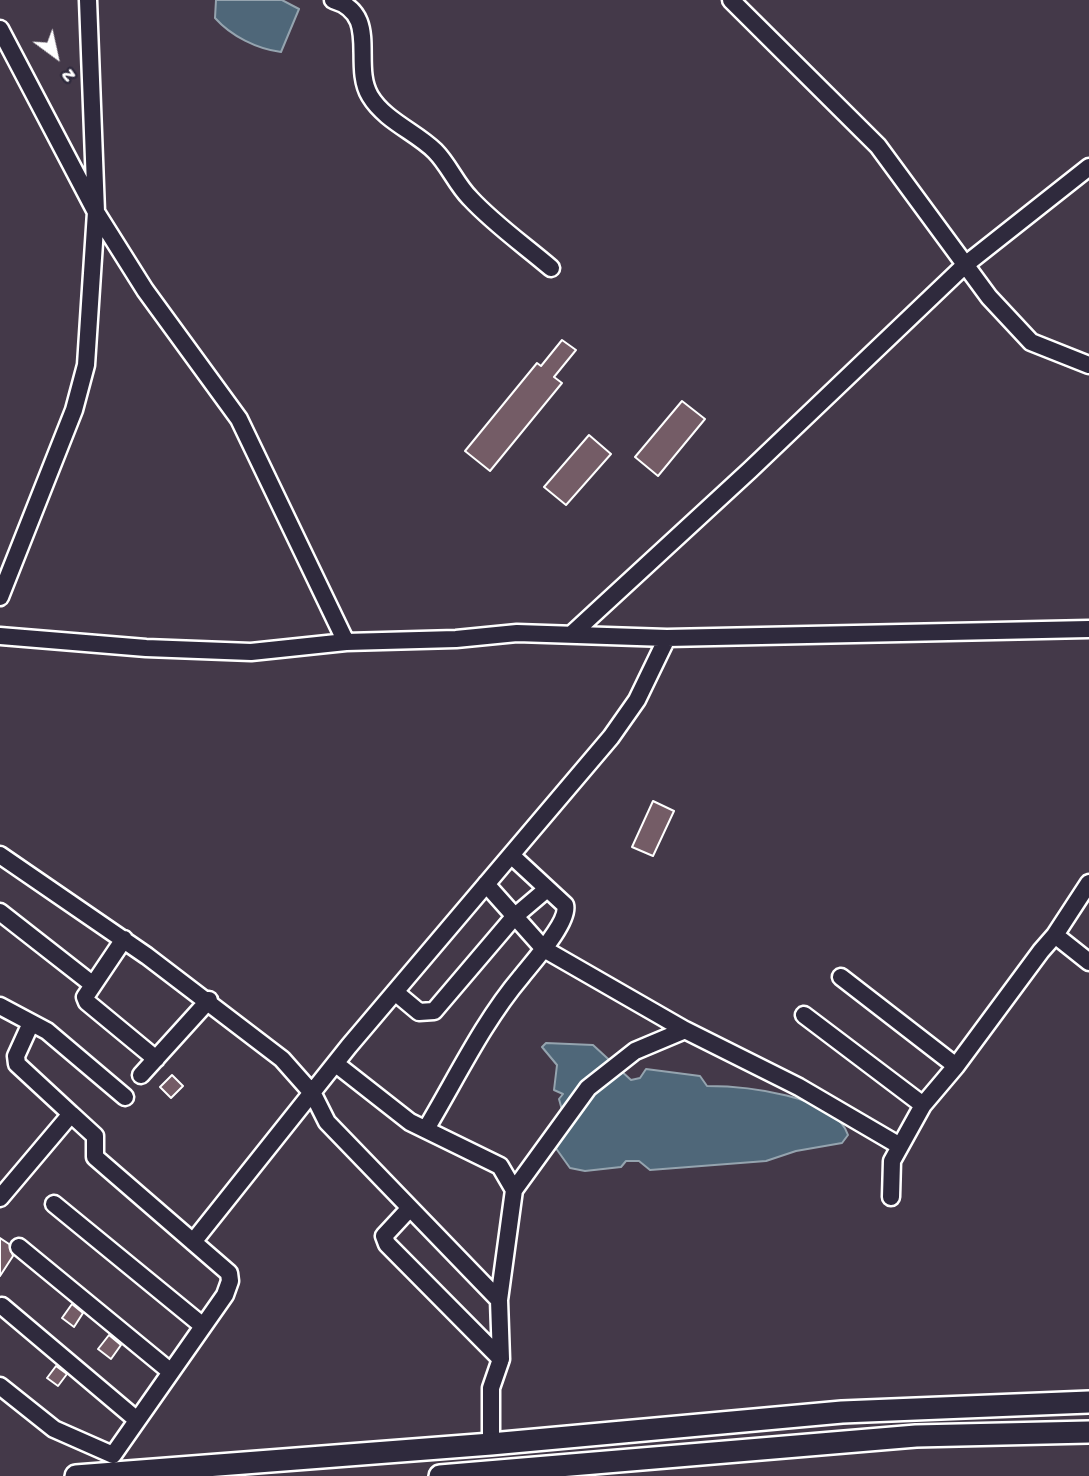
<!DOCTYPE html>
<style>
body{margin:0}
#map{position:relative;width:1089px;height:1476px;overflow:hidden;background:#443949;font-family:"Gochi Hand",sans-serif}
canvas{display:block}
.north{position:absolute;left:21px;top:21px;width:70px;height:70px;-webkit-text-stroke:5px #2f2a3d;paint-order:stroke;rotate:147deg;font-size:19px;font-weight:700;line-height:28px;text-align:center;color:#fff}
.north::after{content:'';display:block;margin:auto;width:24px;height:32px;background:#fff;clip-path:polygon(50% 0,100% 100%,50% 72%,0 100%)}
</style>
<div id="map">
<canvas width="1089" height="1476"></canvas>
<div class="north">N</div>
</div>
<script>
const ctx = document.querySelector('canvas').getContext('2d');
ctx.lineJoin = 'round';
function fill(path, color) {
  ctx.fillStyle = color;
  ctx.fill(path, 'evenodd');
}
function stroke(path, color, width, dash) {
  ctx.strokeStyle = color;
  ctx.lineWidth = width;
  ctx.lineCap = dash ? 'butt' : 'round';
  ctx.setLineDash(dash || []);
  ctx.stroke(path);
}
const water = new Path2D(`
 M216,0h66l17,9 -18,43c-24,-3 -50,-16 -66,-34z
 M546,1043l47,2 38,35 9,-2 6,-9 54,7 7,10c37,0 128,9 141,49l-6,8 -46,8 -30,10 -116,9 -11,-9h-13l-5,6 -36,4 -15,-3 -15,-21 7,-37 -3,-11 4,-5 -9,-4 3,-25 -15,-18z`);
const building = new Path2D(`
 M562,340l14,10 -22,27 8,6 -72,88 -25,-20 72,-88 4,3z
 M682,401l23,18 -47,57 -23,-19z
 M589,435l22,19 -45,51 -22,-18z
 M653,801l21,10 -21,45 -21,-9z
 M172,1075l11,11 -12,12 -11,-11z
 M0,1238l9,6 4,12 -13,20z
 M72,1304l11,9 -9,14 -12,-9z
 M109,1335l12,10 -10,14 -13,-10z
 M56,1366l11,8 -9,12 -11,-8z`);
const minor = new Path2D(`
 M333,0c48,14 18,64 37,96 15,25 46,36 65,55 14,14 21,33 35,47 24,26 54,47 81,70
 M731,0l147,146 111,151 42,45 58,23
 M0,29l96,183 49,78 94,129 107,223
 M0,597l74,-187 12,-45 10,-153 -8,-212
 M573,633l177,-163 215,-205 124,-98
 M0,636l146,12 105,4 95,-10 110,-3 61,-6 150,5 422,-9
 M0,855l147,101 135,103 31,35 14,28 172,178
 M486,884l58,65 141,81 114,57 101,59
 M0,912l92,72
 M1055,935l34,-52
 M124,939l-39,58 2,5 69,57
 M841,977l115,89
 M395,992l24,20 15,-1 80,-94 33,-28
 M0,1006l47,25 78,66
 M804,1015l119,90
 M31,1023l-15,33 1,8 54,50
 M336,1064l74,58 90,44 14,24
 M141,1075l68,-75
 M426,1129c30,-50 57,-107 95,-152 11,-14 49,-56 44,-72l-54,-50
 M891,1197l1,-36 31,-56 33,-39 85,-115 14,-16 34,27
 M0,1198l71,-84 24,22v21l134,116 1,8 -5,14 -112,160 -59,-26 -54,-43
 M54,1204l149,122
 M410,1208l-26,28 3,8 114,115
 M193,1242l156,-196 262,-309 26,-37 30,-62
 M19,1247l152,125
 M2,1306l135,114
 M491,1444v-56l10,-29 -2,-59 15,-110 74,-102 47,-37 50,-21`);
const major = new Path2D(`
 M76,1476l415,-32 351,-32 247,-10
 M440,1476l476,-40 173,-4`);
fill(water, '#4f6779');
stroke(water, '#95a4af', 2);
fill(building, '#745c66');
stroke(building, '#fff', 2);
stroke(minor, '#fff', 21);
stroke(major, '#fff', 26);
stroke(minor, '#2f2a3d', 16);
stroke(major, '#2f2a3d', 21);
</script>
